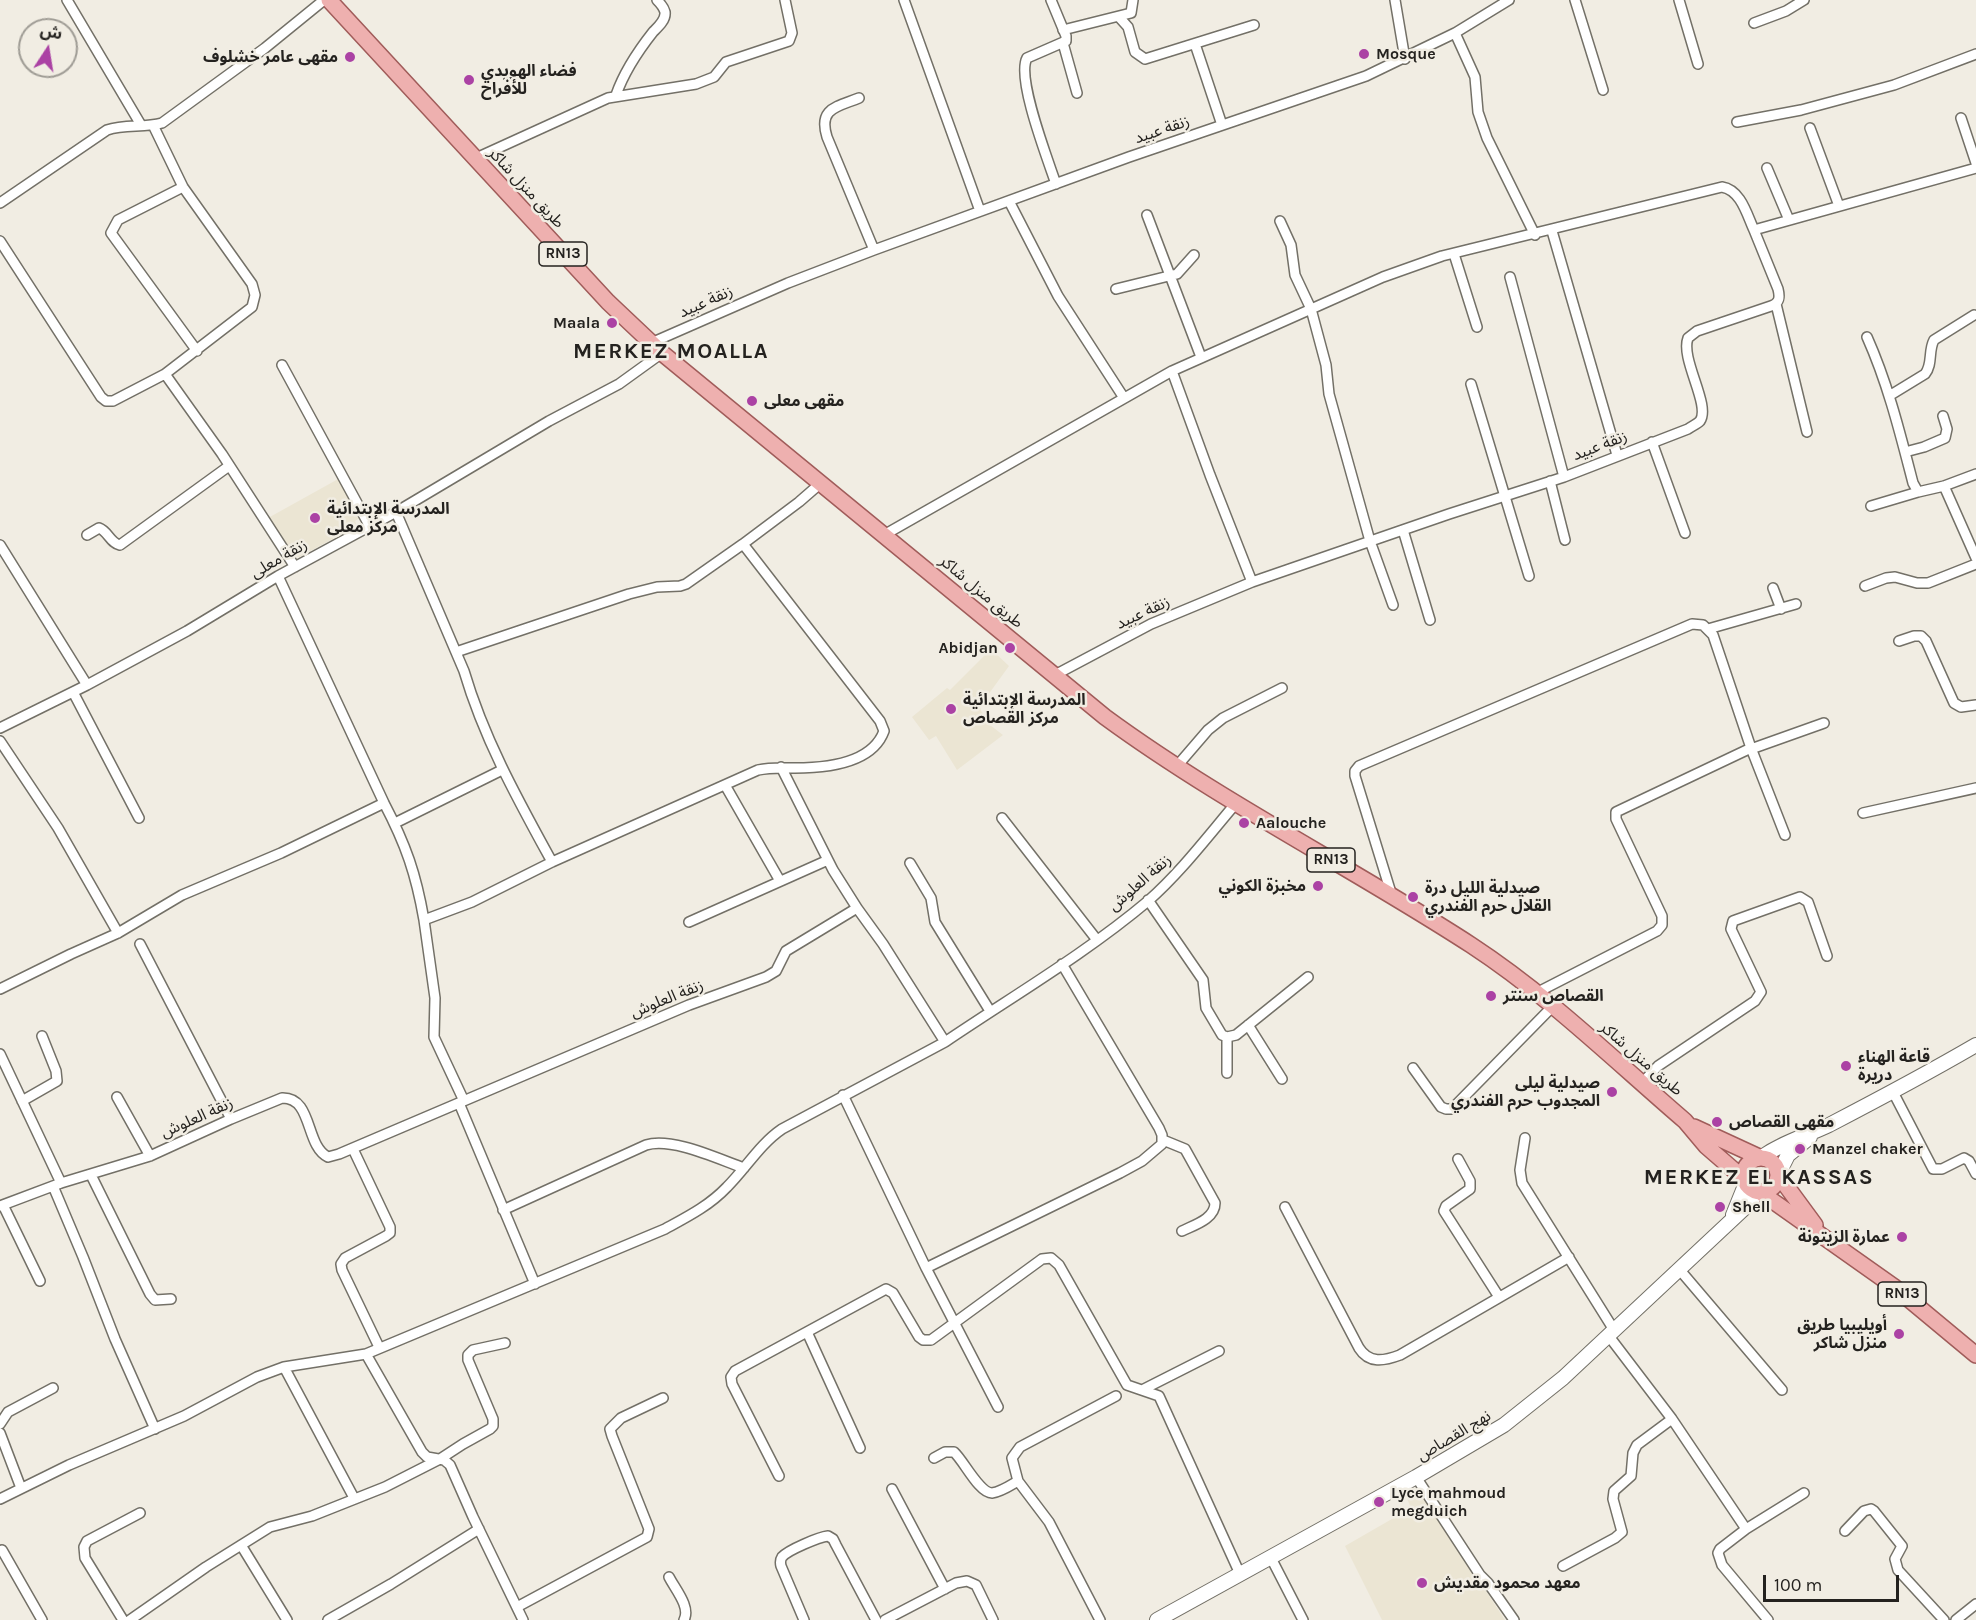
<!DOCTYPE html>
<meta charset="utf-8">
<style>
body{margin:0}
#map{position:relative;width:1976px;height:1620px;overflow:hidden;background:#f1ede3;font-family:Karla,"Noto Sans Arabic",sans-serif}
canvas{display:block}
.north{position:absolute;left:18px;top:18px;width:60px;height:60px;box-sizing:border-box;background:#f1ede3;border:2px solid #9f9c95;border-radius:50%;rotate:12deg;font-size:16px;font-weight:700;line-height:24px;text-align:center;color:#24221f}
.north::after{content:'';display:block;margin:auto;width:21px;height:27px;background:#ab42a4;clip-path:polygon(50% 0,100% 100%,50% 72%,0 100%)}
.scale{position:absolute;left:1763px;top:1575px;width:136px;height:27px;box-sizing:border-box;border:3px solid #24221f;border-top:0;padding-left:8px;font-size:18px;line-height:21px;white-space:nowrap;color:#24221f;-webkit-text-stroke:4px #f1ede3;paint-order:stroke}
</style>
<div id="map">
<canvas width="1976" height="1620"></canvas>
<div class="north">ش</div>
<div class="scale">100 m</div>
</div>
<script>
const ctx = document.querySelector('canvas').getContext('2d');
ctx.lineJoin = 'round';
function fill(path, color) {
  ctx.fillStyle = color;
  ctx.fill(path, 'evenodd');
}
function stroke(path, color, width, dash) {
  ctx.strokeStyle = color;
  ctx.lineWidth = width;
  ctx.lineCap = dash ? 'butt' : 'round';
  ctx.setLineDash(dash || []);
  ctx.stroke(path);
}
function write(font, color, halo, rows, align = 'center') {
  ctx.font = font + ' Karla,"Noto Sans Arabic",sans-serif';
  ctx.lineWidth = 5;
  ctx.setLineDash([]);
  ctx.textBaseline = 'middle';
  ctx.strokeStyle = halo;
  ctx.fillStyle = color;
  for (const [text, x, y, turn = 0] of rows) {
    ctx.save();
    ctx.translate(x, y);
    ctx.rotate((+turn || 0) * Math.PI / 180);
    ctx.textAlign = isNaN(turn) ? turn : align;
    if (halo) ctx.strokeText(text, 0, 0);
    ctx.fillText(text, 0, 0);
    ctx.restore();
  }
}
const built = new Path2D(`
 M340,478l21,39 -6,4 2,5 -58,31 -6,-1 -25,-38z
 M991,649l18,17 -29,40 1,5 6,8 -1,3 17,13 -46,35 -21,-34 -7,4 -17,-23 35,-29 3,2z
 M1412,1493l12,4 81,123h-123l-37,-74 66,-38 -5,-12z`);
const street = new Path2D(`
 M67,0l74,125
 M904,0l76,211
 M1051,0l15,36v5l-39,17c-11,20 21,102 29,126
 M1395,0l10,59
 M1575,0l28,90
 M1679,0l19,64
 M1119,17l9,10 7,25 10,7 109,-34
 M1754,23l32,-12 18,-11
 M1063,30l68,-17 2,-13
 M1455,33l20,44 3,35 9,26 48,97
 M1063,43l14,50
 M1195,44l27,81
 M616,95c8,-23 22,-44 37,-63 5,-5 13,-12 12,-20 -1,-4 -5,-9 -8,-12
 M859,98c-22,9 -41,10 -32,39l47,113
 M1961,118l15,45
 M1737,122l64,-12 93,-25 82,-31
 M1810,128l29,78
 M474,159l134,-61 88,-14 18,-7 12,-15 63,-21 3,-8 -7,-33
 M1767,168l22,52
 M183,187l-65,33 -7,13 86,118
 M1009,201l49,95 66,102
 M0,203l107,-73c18,-6 37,-2 55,-7l103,-75 59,-48
 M1147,215l54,142
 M1280,221l11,24 4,30 16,34 15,56 3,29 41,147 23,64
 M1552,231l65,224
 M0,241l101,156 5,4h7l52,-27 87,-67 3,-12 -3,-11 -69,-97 -30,-62
 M1454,254l23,73
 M1510,277l54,200
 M1116,289l61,-15 17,-19
 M1776,304l31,128
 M1867,337c21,47 33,96 46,146l5,9 26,-6 32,-12
 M651,343l137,-60 86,-33 255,-93 237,-81 89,-43 54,-33
 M282,365l87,160
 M1172,371l38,104 42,107
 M165,374l57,80 73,113
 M1471,384l58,192
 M1889,396l36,-22c8,-10 3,-23 9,-34l40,-25
 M1652,442l33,91
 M1905,452l19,-5 21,-9 2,-9 -4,-13
 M1550,481l15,59
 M1944,486l32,72
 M1871,506l47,-14
 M396,512l68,159c20,68 54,129 88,191
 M1403,530l27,90
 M87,535l12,-7c9,3 11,15 21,17l109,-79
 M884,535l288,-164 211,-94 59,-21 280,-69c19,3 25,28 32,43
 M0,545l87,140
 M278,576l106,227c22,42 32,71 40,117l48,-18 80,-40 206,-92c13,-3 24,-2 37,-2 31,0 77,-4 89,-37l-4,-10 -137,-177
 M1865,586l21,-8 9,-1 22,6h11l48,-19
 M1773,588l8,21
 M1708,629l88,-25
 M1899,641l15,-5h7l5,5 28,62 7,4 15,-2
 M456,652l173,-58 28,-7 23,-1 6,-2 57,-40 56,-42 23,-20
 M1053,676l98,-52 101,-42 197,-68 115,-37 124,-48c4,-3 9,-5 12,-8 11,-16 -20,-62 -12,-83l9,-7 74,-25c9,-3 9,-9 7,-17l-24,-59 222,-62
 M73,692l66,126
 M0,728l87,-43 100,-54 91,-55 118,-64 153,-91 70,-37 43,-31
 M0,741l58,87 60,105
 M1751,749l73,-26
 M1177,766l31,-36 15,-12 59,-30
 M781,767l52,103 24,38
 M725,785l55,96
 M1863,813l113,-25
 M1002,818l95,122
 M395,823l107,-53
 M910,863l21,35 4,24 55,89
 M1392,896l-37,-120v-5l4,-5 333,-142 11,1 10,10 38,113 34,87
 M1148,900l55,80 3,28 16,27 5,2
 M424,920l11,78 -1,39 30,64
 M689,922l139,-62
 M140,944l91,175
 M0,989l71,-35 47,-21 64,-38 99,-42 103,-50
 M1538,992l119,-61 5,-6v-9l-46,-97v-7l135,-64
 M1248,1025l34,54
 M1227,1037l9,-2 72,-58
 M1227,1037v36
 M0,1054l61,129
 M1413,1068l28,39 5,2h6l101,-103
 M1641,1084l17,-18 97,-65 6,-9 -30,-63 2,-8 67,-24 8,5 19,54
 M1893,1092l40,77h9l22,-11 5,3 7,13
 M843,1095l83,173 72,139
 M117,1097l33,59
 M22,1101l35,-20 -1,-10 -14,-35
 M459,1103l76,181
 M1525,1138l-5,32 2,13 92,147
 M1163,1140l22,9 30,54c0,16 -21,22 -33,28
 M353,1149l37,78v6l-4,3 -41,22 -4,6 1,6 37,77
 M1458,1159l12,22v8l-24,17 -2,5 55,86
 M91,1175l59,119 5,6 16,-1
 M53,1186l30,71 32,82 40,90
 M3,1205l37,76
 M0,1206l61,-23 89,-27 81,-37 51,-21c31,-1 23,48 46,59l11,-3 350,-149 77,-28 10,-6 10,-20 71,-43 26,36 62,98c68,-46 140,-88 203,-141 33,-29 60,-65 89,-99
 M1285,1207l74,141c10,16 25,13 41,7l169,-98
 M503,1210l143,-65c26,-8 72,14 98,23
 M926,1268l194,-95 22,-12 20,-17v-9l-3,-7 -97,-164
 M1679,1269l103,121
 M807,1332l53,116
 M1608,1335l64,84 74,110
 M366,1354l56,98 5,5 17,3 6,5 23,52 50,103
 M284,1367l70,131
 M1142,1390l77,-39
 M0,1424l8,-12 45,-24
 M0,1433l21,55
 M934,1458l11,-6h9c10,9 25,41 38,41 9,-1 19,-8 26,-12
 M779,1476l-47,-92 -1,-7 4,-6 151,-82 7,4 26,44 4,3h8l111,-81 9,-1 8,7 68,120 32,11 81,178
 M1416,1477l64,98 8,8 26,37
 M892,1489l53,100
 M0,1499l69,-34 115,-49 73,-39 27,-10 82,-13 299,-125c22,-12 44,-23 62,-42 19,-19 33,-43 55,-58l163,-87
 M1845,1531l19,-20 7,-2 3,2 28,35 -7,13 3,11 46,50
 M241,1545l46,75
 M2,1550l40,70
 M1270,1556l33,64
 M1563,1566l52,-28 7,-6 -9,-33 1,-8 17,-15 2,-23 4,-8 35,-26
 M669,1577c6,12 22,30 15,43
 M517,1607l130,-70 2,-8 -37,-93 -2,-7 11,-11 42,-20
 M123,1620l-38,-62 -1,-11 3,-6 53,-28
 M130,1620l76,-53 64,-40 42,-11 73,-29 55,-28 23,-15 27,-15 3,-3v-7l-25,-59v-5l5,-5 32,-7
 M328,1620l63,-36 88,-55
 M804,1620l-23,-54c-1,-4 -1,-6 1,-9 6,-7 37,-20 46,-21l5,3 3,6 40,75
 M885,1620l71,-37 11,-2 9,4 17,35
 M1100,1620l-51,-98 -31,-41 -6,-23 8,-11 96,-51
 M1768,1620l-46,-55 -4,-12 2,-4 26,-20 58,-36
 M1956,1620l20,-16`);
const secondary = new Path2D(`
 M1762,1157c21,-15 44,-21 67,-32 50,-26 99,-52 147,-80
 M1779,1173l9,-18 22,-18
 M1733,1215l13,-32
 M1157,1620l259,-143 88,-52 59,-47 187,-175 8,-12`);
const primary = new Path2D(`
 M329,0l279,302 54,51 443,364c116,85 246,150 366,228 78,51 144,116 214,176l21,25 38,33
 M1694,1127l65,30
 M1744 1175a17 17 0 1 1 34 0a17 17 0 1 1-34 0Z
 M1779,1176l36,49
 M1760,1192l133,94 83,69`);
const markers = [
 [1364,54,6,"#ab42a4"],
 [350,57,6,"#ab42a4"],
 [469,80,6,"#ab42a4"],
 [612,323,6,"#ab42a4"],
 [752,401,6,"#ab42a4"],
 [315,518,6,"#ab42a4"],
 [1010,648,6,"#ab42a4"],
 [951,709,6,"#ab42a4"],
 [1244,823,6,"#ab42a4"],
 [1318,886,6,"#ab42a4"],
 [1413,897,6,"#ab42a4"],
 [1491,996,6,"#ab42a4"],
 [1846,1066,6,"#ab42a4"],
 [1612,1092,6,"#ab42a4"],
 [1717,1122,6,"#ab42a4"],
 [1800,1149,6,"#ab42a4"],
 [1720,1207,6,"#ab42a4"],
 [1902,1237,6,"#ab42a4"],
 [1899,1334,6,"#ab42a4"],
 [1379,1502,6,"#ab42a4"],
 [1422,1583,6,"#ab42a4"]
];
const shields = [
 [563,254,48],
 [1331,860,48],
 [1902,1294,48]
];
const shieldNames = [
 ["RN13",563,254],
 ["RN13",1331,860],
 ["RN13",1902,1294]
];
const poiNames = [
 ["Mosque",1376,54],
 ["مقهى عامر خشلوف",338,57,"right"],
 ["فضاء الهويدي",481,71],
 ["للأفراح",481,89],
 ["Maala",600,323,"right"],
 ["مقهى معلى",764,401],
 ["المدرسة الإبتدائية",327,509],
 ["مركز معلى",327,527],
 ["Abidjan",998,648,"right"],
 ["المدرسة الإبتدائية",963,700],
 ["مركز القصاص",963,718],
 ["Aalouche",1256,823],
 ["مخبزة الكوني",1306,886,"right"],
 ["صيدلية الليل درة",1425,888],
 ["القلال حرم الفندري",1425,906],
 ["القصاص سنتر",1503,996],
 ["قاعة الهناء",1858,1057],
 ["دريرة",1858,1075],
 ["صيدلية ليلى",1600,1083,"right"],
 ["المجدوب حرم الفندري",1600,1101,"right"],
 ["مقهى القصاص",1729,1122],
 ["Manzel chaker",1812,1149],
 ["Shell",1732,1207],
 ["عمارة الزيتونة",1890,1237,"right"],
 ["أويليبيا طريق",1887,1325,"right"],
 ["منزل شاكر",1887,1343,"right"],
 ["Lyce mahmoud",1391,1493],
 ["megduich",1391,1511],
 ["معهد محمود مقديش",1434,1583]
];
const streetNames = [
 ["زنقة عبيد",1162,130,-19],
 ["طريق منزل شاكر",526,188,47],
 ["زنقة عبيد",706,302,-24],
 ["زنقة عبيد",1600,446,-21],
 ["زنقة معلى",279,559,-30],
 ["طريق منزل شاكر",981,592,40],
 ["زنقة عبيد",1143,613,-25],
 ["زنقة العلوش",1140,883,-41],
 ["زنقة العلوش",667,999,-22],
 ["طريق منزل شاكر",1641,1059,41],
 ["زنقة العلوش",197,1118,-24],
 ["نهج القصاص",1454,1436,-31]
];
const districtNames = [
 ["MERKEZ MOALLA",671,352],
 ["MERKEZ EL KASSAS",1759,1178]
];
fill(built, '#ebe5d3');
stroke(street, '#737067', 12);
stroke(secondary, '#737067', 16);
stroke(primary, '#a05c5a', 18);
stroke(street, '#fff', 9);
stroke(secondary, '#fff', 14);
stroke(primary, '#eeb0af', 15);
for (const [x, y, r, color] of markers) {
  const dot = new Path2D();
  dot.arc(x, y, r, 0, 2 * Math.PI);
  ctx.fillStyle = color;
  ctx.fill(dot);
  stroke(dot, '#f1ede3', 2);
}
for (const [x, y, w] of shields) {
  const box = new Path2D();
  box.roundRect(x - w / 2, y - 12, w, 24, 4.5);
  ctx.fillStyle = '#f1ede3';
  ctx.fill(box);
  stroke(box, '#24221f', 1.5);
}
write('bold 15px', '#24221f', null, shieldNames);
write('bold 16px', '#24221f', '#f1ede3', poiNames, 'left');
write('16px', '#24221f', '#f1ede3', streetNames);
ctx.letterSpacing = '1.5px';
write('bold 22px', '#24221f', '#f1ede3', districtNames);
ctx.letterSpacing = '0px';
</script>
